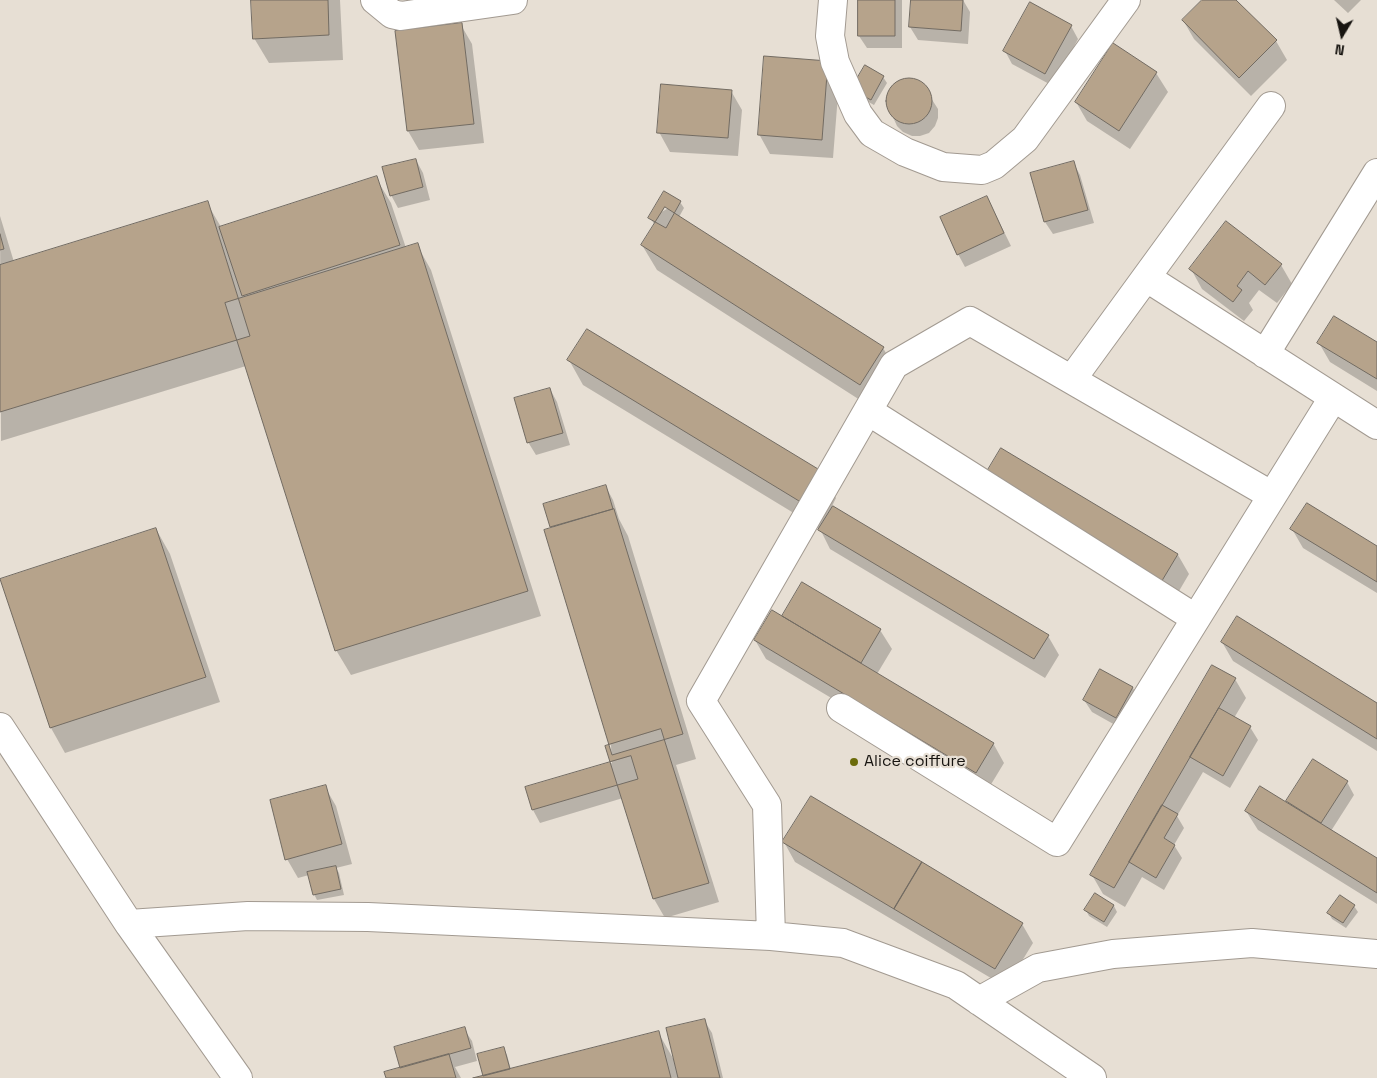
<!DOCTYPE html>
<style>
body{margin:0}
#map{position:relative;width:1377px;height:1078px;overflow:hidden;background:#e7dfd4;font-family:"Space Grotesk",sans-serif}
canvas{display:block}
.north{position:absolute;left:1317px;top:10px;width:50px;height:50px;-webkit-text-stroke:4px #e7dfd4;paint-order:stroke;rotate:189deg;font-size:14px;font-weight:700;line-height:20px;text-align:center;color:#171410}
.north::after{content:'';display:block;margin:auto;width:18px;height:22px;background:#171410;clip-path:polygon(50% 0,100% 100%,50% 72%,0 100%)}
</style>
<div id="map">
<canvas width="1377" height="1078"></canvas>
<div class="north">N</div>
</div>
<script>
const ctx = document.querySelector('canvas').getContext('2d');
ctx.lineJoin = 'round';
function fill(path, color) {
  ctx.fillStyle = color;
  ctx.fill(path, 'evenodd');
}
function stroke(path, color, width, dash) {
  ctx.strokeStyle = color;
  ctx.lineWidth = width;
  ctx.lineCap = dash ? 'butt' : 'round';
  ctx.setLineDash(dash || []);
  ctx.stroke(path);
}
function write(font, color, halo, rows, align = 'center') {
  ctx.font = font + ' "Space Grotesk",sans-serif';
  ctx.lineWidth = 4.5;
  ctx.setLineDash([]);
  ctx.textBaseline = 'middle';
  ctx.strokeStyle = halo;
  ctx.fillStyle = color;
  for (const [text, x, y, turn = 0] of rows) {
    ctx.save();
    ctx.translate(x, y);
    ctx.rotate((+turn || 0) * Math.PI / 180);
    ctx.textAlign = isNaN(turn) ? turn : align;
    if (halo) ctx.strokeText(text, 0, 0);
    ctx.fillText(text, 0, 0);
    ctx.restore();
  }
}
const shadow = new Path2D(`
 M252,0h88l3,60 -74,3 -15,-25z
 M859,0h43v48h-35l-8,-12z
 M912,0h51l7,12 -2,32 -50,-4 -8,-13z
 M1203,0h31l42,41 11,19 -36,36 -57,-57 -11,-19z
 M1334,0h27l-13,13z
 M461,25l11,19 12,99 -65,7 -11,-19 -12,-99z
 M1071,26l7,13 -25,47 -41,-22 -7,-13z
 M827,62l12,20 -6,76 -63,-4 -11,-20z
 M1156,73l12,19 -38,57 -43,-28 -11,-19z
 M883,77l4,6 -13,22 -18,-10z
 M907,79l9,1 6,4 16,25v9l-3,8 -6,7 -9,3h-8l-9,-4 -6,-6 -10,-22v-9l4,-8 7,-6z
 M731,91l11,19 -4,46 -68,-4 -11,-20z
 M416,160l7,13 7,27 -32,8 -7,-13z
 M1073,162l7,13 14,48 -41,11 -8,-12z
 M376,178l15,25 15,45 11,-3 14,25 110,346 -190,59 -15,-25 -90,-284 -245,75 -1,-225 14,46 193,-59 14,24z
 M987,197l24,49 -46,21 -7,-13z
 M680,202l4,6 -5,9 204,131 15,25 -24,36 -217,-139 -15,-25 13,-20 -5,-7z
 M1281,265l11,19 -15,19 -18,-13 -10,13 4,7 -9,11 -42,-32 -11,-20z
 M1319,343h58v48l-47,-29z
 M569,360l253,113 14,25 -4,8 216,130 11,19 -14,23 -215,-129 -10,-20 -237,-144z
 M550,389l7,13 13,43 -34,10 -8,-13z
 M1002,450l176,105 11,19 -17,29z
 M606,487l7,13 6,19 9,17 68,223 -20,6 43,137 -54,16 -11,-19 -31,-101 -83,25 -7,-13 -6,-22 85,-25 -1,-17 -58,-217 -8,-24z
 M156,529l14,25 50,148 -155,51 -14,-25 -49,-148z
 M1292,529l85,18v46l-74,-45z
 M803,584l77,46 12,19 -15,25 116,69 11,20 -17,28 -221,-132 -11,-19 27,-22z
 M1222,642l155,63v46l-144,-90z
 M1101,671l32,17 7,13 -16,29 -32,-18 -8,-12z
 M1235,679l11,19 -12,20 16,9 8,13 -28,48 -27,-16 -26,44 7,12 -10,17 8,13 -18,32 -22,-13 -17,30 -22,-13 -11,-19z
 M1347,782l7,13 -23,36 46,28v45l-119,-74 -12,-19 44,-5 -2,-5z
 M325,787l11,19 16,58 -16,4 3,5 5,22 -27,5 -3,-6 -5,-19 -11,3 -11,-19z
 M784,842l238,82 11,19 -27,44 -211,-125z
 M1095,895l19,11 3,6 -10,15 -18,-11 -3,-6z
 M1340,896l14,10 4,6 -12,16 -14,-9 -3,-6z
 M704,1020l8,13 11,45h-245l6,-2 20,-27 3,6 4,15 147,-38 16,28z
 M464,1029l8,12 5,20 -22,6 6,11h-74z`);
const building = new Path2D(`
 M251,0h77l1,35 -76,4z
 M858,0h37v36h-37z
 M911,0h52l-2,31 -52,-4z
 M1202,0h34l41,40 -38,38 -57,-58z
 M1030,2l42,23 -27,49 -42,-23z
 M462,23l12,101 -67,7 -12,-100z
 M1113,43l44,29 -38,59 -44,-29z
 M764,56l64,5 -6,79 -64,-5z
 M865,65l19,11 -13,24 -20,-11z
 M886 101a23 23 0 1 1 46 0a23 23 0 1 1-46 0Z
 M661,84l71,6 -4,48 -71,-5z
 M416,159l7,28 -33,9 -8,-29z
 M1074,161l14,49 -44,12 -14,-49z
 M377,176l23,69 -158,51 -23,-69z
 M664,191l17,10 -15,27 -18,-10z
 M987,196l17,37 -47,22 -17,-38z
 M208,201l42,135 -250,76v-147z
 M665,207l219,140 -24,38 -219,-140z
 M1226,221l56,43 -17,21 -17,-14 -11,15 5,4 -9,12 -44,-33z
 M0,234l4,15 -4,1z
 M418,243l110,348 -193,60 -110,-348z
 M1334,316l43,26v37l-60,-36z
 M587,329l236,143 -19,32 -237,-144z
 M550,388l13,45 -36,10 -13,-45z
 M1001,448l177,106 -18,30 -177,-106z
 M606,485l7,24 -63,18 -7,-23z
 M1307,503l70,43v36l-87,-53z
 M833,506l216,129 -15,24 -216,-129z
 M614,509l69,225 -71,21 -68,-225z
 M156,528l50,149 -156,51 -50,-149z
 M802,582l79,47 -20,34 -79,-47z
 M772,610l222,133 -18,30 -222,-133z
 M1237,616l140,87v36l-156,-97z
 M1212,665l24,13 -122,210 -24,-13z
 M1100,669l33,18 -17,31 -33,-18z
 M1219,708l32,18 -28,50 -33,-19z
 M661,729l48,154 -56,16 -48,-153z
 M631,756l7,23 -106,31 -7,-23z
 M1313,759l35,22 -27,42 -35,-22z
 M326,785l16,59 -57,16 -15,-60z
 M1260,786l117,72v35l-132,-82z
 M811,796l111,66 -28,47 -112,-67z
 M1162,805l16,9 -14,24 11,7 -19,33 -27,-16z
 M922,862l101,61 -28,46 -101,-60z
 M336,866l5,23 -28,6 -6,-23z
 M1095,893l19,12 -10,17 -20,-12z
 M1340,895l15,10 -12,18 -16,-10z
 M705,1019l15,59h-42l-12,-50z
 M465,1027l6,21 -71,20 -6,-21z
 M659,1031l12,47h-198z
 M504,1047l6,22 -27,7 -6,-22z
 M449,1054l7,24h-70l-2,-6z`);
const street = new Path2D(`
 M375,0l17,14 9,2 112,-16
 M833,0l-3,36 5,26 23,52 14,19 33,19 38,15 39,3 12,-5 31,-26 101,-139
 M1147,278l230,147
 M1265,354l112,-181
 M1072,379l199,-273
 M868,411l327,207
 M841,708l216,134 276,-444
 M0,727l129,197 109,154
 M129,924l119,-8 120,1 403,19 72,7 113,42 136,93
 M771,936l-4,-131 -66,-104 193,-336 76,-44 301,174
 M979,1001l59,-33 75,-14 139,-11 125,11`);
const markers = [
 [854,762,5,"#6b6b0a"]
];
const poiNames = [
 ["Alice coiffure",864,762]
];
fill(shadow, '#0003');
fill(building, '#b6a38b');
stroke(building, '#726b62', 1);
stroke(street, '#a29a91', 30);
stroke(street, '#fff', 28);
for (const [x, y, r, color] of markers) {
  const dot = new Path2D();
  dot.arc(x, y, r, 0, 2 * Math.PI);
  ctx.fillStyle = color;
  ctx.fill(dot);
  stroke(dot, '#e7dfd4', 2);
}
write('16px', '#171410', '#e7dfd4', poiNames, 'left');
</script>
